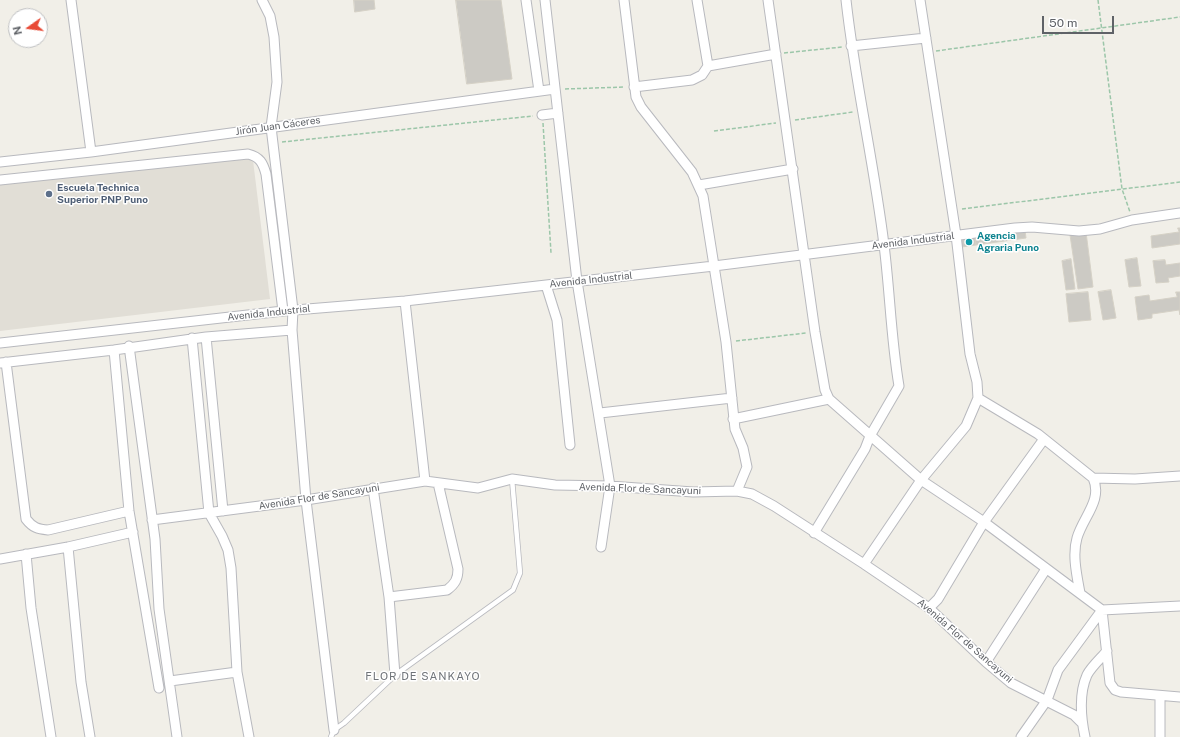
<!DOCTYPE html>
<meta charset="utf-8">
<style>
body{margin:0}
#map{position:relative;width:1180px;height:737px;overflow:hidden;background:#f1efe8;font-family:"Public Sans",sans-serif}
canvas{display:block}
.north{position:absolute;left:8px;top:8px;width:40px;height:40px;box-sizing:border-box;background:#fff;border:1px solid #bfc0c2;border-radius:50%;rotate:256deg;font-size:11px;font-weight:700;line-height:16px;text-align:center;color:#5f6267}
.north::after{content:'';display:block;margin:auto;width:14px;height:18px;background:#e84a36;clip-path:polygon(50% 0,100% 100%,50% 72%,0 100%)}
.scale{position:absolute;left:1042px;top:16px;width:72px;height:18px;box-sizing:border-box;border:2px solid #5f6267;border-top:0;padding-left:5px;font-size:12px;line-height:14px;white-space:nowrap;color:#5f6267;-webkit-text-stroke:3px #fff;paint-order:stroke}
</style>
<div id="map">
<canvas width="1180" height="737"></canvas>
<div class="north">N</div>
<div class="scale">50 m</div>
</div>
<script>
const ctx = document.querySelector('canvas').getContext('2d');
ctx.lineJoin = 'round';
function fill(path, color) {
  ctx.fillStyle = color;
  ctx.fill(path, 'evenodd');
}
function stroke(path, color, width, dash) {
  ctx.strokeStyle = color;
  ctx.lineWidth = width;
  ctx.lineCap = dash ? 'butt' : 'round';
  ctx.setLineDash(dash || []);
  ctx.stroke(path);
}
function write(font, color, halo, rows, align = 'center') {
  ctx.font = font + ' "Public Sans",sans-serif';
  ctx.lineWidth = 3;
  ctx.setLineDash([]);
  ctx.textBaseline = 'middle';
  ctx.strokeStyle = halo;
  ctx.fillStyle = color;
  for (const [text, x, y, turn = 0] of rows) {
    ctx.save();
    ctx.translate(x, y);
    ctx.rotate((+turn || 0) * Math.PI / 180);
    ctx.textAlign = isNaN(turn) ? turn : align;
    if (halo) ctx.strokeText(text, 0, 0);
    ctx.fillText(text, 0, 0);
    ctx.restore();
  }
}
const education = new Path2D(`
 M252,152l18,147 -270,32v-149z`);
const building = new Path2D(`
 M354,0h20l1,9 -20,3z
 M456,0h45l11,79 -45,5z
 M1178,228h2v16l-28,4 -1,-12 28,-4z
 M1025,230l1,8 -50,7 -1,-8z
 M1086,232l7,55 -15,2 -8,-54z
 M975,236l1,9 -14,2 -1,-9z
 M1137,258l4,28 -12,1 -4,-27z
 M1071,259l4,30 -9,1 -4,-29z
 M1165,260l1,5 14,-2v13l-12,2 1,4 -13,1 -3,-22z
 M1111,290l5,28 -13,2 -5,-28z
 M1088,292l3,28 -22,2 -3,-28z
 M1176,292h4v23l-1,-5 -27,4v4l-14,2 -3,-23 14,-2 1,6 27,-4z`);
const path = new Path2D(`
 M1098,0l24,189 8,23
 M936,51l244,-34
 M784,53l58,-6
 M565,89l60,-2
 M795,120l58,-8
 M543,123l8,130
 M714,131l62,-8
 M282,142l251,-26
 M962,209l218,-27
 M736,341l70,-8`);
const service = new Path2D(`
 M331,737l3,-7 10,-7 51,-48 118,-85 7,-17 -8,-94`);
const minor = new Path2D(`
 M71,0l20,152
 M262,0l8,16 4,21 3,45 -6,45 22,183 -1,20 14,170 28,230
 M526,0l13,91
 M545,0l32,281 33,205 -9,61
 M624,0l12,97 5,10 51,65 11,24 23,146 9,87 8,19 4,19 -10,24
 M768,0l47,332 10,58 4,9 92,81 63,42 118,88 8,73 5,7 6,2 59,5
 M851,46l75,-8
 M708,66l68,-12
 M634,87l58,-7 10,-5 6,-9 -11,-66
 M542,115l16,-2
 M0,162l91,-10 464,-63
 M0,180l248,-26c12,3 15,9 18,20l17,137
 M699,185l94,-16
 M546,285l11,35 13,125
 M405,301l20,180
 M206,337l17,174
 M192,338l17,175 13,23 6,14 3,18 6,104 12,65
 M0,343l283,-32 122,-10 309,-35 301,-38 17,-1 47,4 21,-2 32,-9 48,-7
 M129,346l26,193 4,70 18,128
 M114,350l15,161 30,177
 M6,362l20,157c7,9 12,10 22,11l81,-19
 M0,363l114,-13 92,-13 86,-7
 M978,398l60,36 55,44 42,1 45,-3
 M600,413l132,-15
 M733,419l96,-20
 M373,488l16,109 6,78
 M152,520l154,-20 119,-19 53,7 34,-9 43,6 55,1 83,6 44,-1 15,3 22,12 90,58 65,44 57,54 25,21 63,32 8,8
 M814,533l51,-84 5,-13 29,-50c-8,-47 -9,-94 -15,-141 -10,-82 -29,-163 -38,-245
 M68,547l13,135 9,55
 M26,554l5,54 20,129
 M0,559l68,-12 65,-15
 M864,564l57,-84 45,-54 12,-28 -1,-16 -7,-28 -14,-119 -36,-235
 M1080,593c-3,-17 -8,-38 -3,-55 6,-21 26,-38 16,-60
 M389,597l58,-7c8,-6 11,-11 11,-21l-20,-86
 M929,608l9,-9 46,-77 60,-83
 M986,662l60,-93
 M170,681l67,-9
 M1160,696v41
 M1021,737l26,-37 11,-30 44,-60 78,-4
 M1085,737c-4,-19 -6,-44 2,-62 4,-8 14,-17 20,-24`);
const markers = [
 [49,194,4,"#5c6f8a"],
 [969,242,4,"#0f9aa8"]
];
const streetNames = [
 ["Jirón Juan Cáceres",278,126,-8],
 ["Avenida Industrial",913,241,-7],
 ["Avenida Industrial",591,280,-6],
 ["Avenida Industrial",269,313,-6],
 ["Avenida Flor de Sancayuni",640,489,2],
 ["Avenida Flor de Sancayuni",319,497,-9],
 ["Avenida Flor de Sancayuni",965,641,41]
];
const serviceNames = [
 ["Escuela Technica",57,188],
 ["Superior PNP Puno",57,200]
];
const cultureNames = [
 ["Agencia",977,236],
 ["Agraria Puno",977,248]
];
const neighbourhoodNames = [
 ["FLOR DE SANKAYO",423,677]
];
fill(education, '#e1ded6');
fill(building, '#cccac4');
stroke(building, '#d5d1c6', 1);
stroke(service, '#b8b9be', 6);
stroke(minor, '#b8b9be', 11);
stroke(path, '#9cc6a9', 1.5, [4, 2]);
stroke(service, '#fff', 4.5);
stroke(minor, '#fff', 9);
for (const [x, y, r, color] of markers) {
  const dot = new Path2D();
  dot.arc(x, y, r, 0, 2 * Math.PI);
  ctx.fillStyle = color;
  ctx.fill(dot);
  stroke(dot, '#fff', 1.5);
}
write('10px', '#5f6267', '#fff', streetNames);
write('bold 10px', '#4e5e75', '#fff', serviceNames, 'left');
write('bold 10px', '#0d838f', '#fff', cultureNames, 'left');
ctx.letterSpacing = '1px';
write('11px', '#707479', '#fff', neighbourhoodNames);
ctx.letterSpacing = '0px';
</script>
